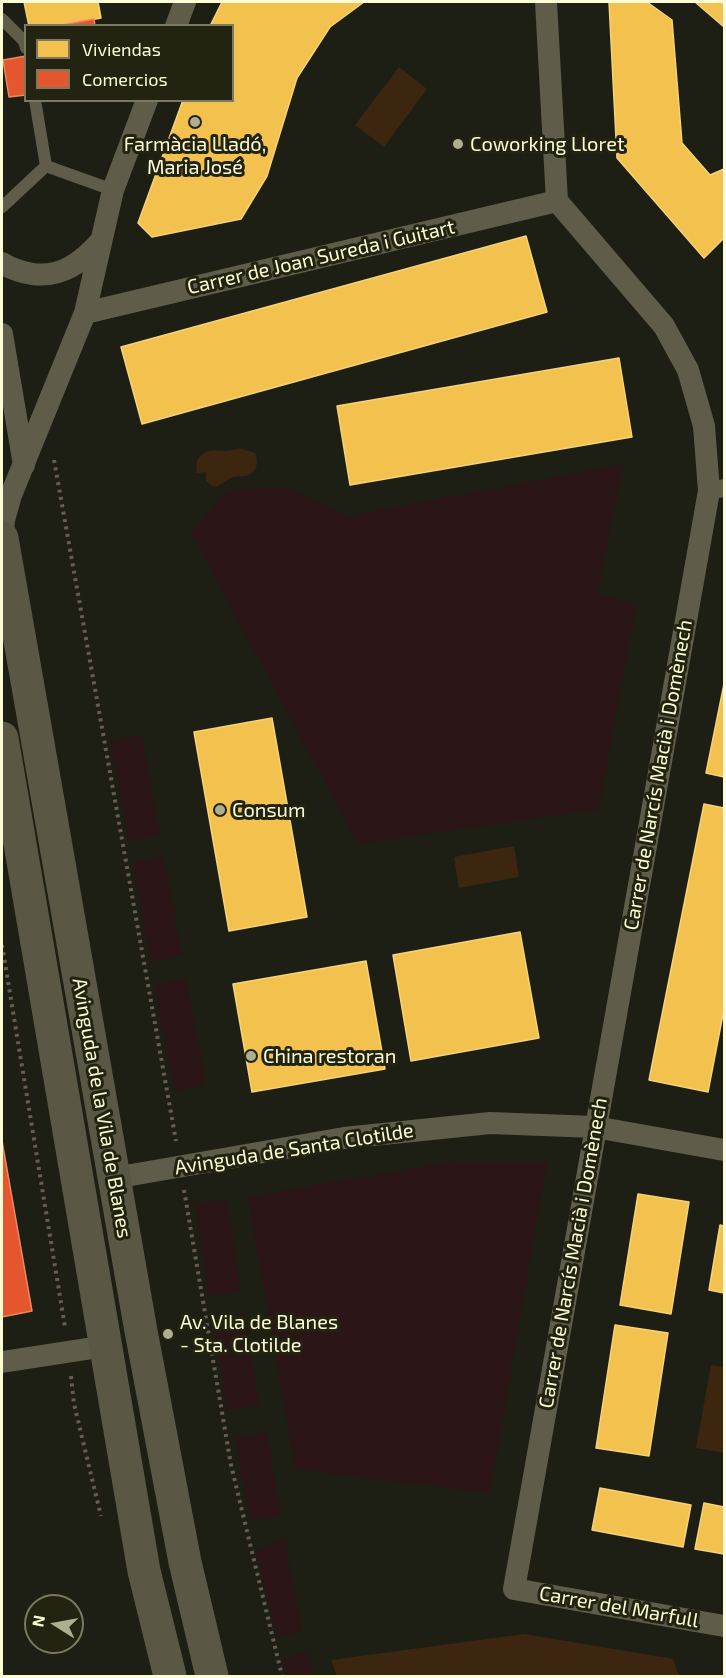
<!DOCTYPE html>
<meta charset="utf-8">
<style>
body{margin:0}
#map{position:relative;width:726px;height:1678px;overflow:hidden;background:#1e1f14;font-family:"Exo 2",sans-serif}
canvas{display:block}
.frame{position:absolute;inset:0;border:3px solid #fcfcd5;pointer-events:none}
.legend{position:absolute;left:24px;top:24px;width:210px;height:78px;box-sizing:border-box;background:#222310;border:2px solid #797a5f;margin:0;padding:8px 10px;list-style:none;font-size:18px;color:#fcfcd5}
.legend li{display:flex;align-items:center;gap:12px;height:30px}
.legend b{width:30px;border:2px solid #797a5f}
.north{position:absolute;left:24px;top:1594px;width:60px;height:60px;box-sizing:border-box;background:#222310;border:2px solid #797a5f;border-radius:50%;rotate:281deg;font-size:16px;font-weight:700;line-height:24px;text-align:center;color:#fcfcd5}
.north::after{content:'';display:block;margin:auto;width:21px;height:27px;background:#aeaf91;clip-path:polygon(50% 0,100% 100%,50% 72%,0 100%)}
</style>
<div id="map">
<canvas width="726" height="1678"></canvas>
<div class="frame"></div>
<ul class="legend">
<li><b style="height:16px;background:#f2c14e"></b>Viviendas</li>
<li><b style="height:16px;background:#e4572e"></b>Comercios</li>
</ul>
<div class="north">N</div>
</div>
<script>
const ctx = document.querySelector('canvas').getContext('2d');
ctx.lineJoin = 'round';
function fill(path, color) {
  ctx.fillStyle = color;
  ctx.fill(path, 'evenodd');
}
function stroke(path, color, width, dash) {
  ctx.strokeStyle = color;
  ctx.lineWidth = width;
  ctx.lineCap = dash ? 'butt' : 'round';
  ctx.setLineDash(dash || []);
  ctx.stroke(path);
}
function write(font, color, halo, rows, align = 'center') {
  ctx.font = font + ' "Exo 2",sans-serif';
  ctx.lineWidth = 6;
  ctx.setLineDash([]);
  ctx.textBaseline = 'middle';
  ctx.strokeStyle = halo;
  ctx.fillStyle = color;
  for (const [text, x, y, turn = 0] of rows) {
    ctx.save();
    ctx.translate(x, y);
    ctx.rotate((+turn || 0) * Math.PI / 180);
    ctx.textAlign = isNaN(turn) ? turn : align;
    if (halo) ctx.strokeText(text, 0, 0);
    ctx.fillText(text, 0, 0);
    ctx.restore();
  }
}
const green = new Path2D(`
 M623,464l-26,129 39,12 -37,204 -241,35 -167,-311 37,-43 57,-3 64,29z
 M142,735l18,100 -31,6 -19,-100z
 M164,856l18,100 -31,6 -19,-100z
 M186,979l20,106 -32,6 -20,-106z
 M452,1162h95l-57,331 -195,-24 -47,-272z
 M227,1200l14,92 -32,4 -14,-92z
 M245,1313l14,92 -32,5 -14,-92z
 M267,1433l14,84 -31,3 -15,-83z
 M284,1538l18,93 -25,6 -21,-87z
 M307,1651l8,25h-27l-5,-17z`);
const water = new Path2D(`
 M399,67l28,22 -43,58 -29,-22z
 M239,448l16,5c4,9 2,21 -10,23 -5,1 -9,-1 -14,2 -6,3 -10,7 -17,9l-8,-6v-9l-10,1 1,-13c13,-17 26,-4 42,-12z
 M514,846l5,31 -60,11 -5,-31z
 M711,1365l13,2v86l-28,-5z
 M524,1634l149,25 6,17h-342l-6,-16z`);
const homes = new Path2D(`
 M24,2h74l3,16 -44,8h-28z
 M222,2h142l-34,25 -33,51 -30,98 -26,43 -89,18 -14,-14 45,-123h49v-74h-22z
 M609,2h38l25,18 10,123 28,32 14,-6v69l-20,20 -87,-100z
 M695,2h29v25z
 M526,236l21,76 -405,112 -21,-77z
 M619,358l13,79 -282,48 -13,-79z
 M724,684v93l-18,-4z
 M272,718l35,199 -78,14 -35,-199z
 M704,804l20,4v201l-16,83 -59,-12z
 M520,932l19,106 -128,23 -18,-106z
 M366,961l19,108 -133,23 -19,-108z
 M638,1194l51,8 -18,112 -51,-9z
 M720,1225l4,1v67l-15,-3z
 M615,1325l53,8 -19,123 -53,-8z
 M600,1488l91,17 -8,42 -91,-17z
 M704,1503l20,4v47l-29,-5z`);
const shops = new Path2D(`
 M94,19l1,7h-38z
 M26,56v39l-17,2 -6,-37z
 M2,1141l30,170 -30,6z`);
const path = new Path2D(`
 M54,460l122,681
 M2,945l63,382
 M184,1190l47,275 51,211
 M71,1376l3,28 27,112`);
const service = new Path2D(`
 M2,19l22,22 2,7
 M35,100l11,66 67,24
 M2,207l44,-41`);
const pedestrian = new Path2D(`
 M709,491l15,-3`);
const minor = new Path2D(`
 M546,2l11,199 107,125 24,44 16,56 5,65 -195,1098 210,37
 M176,26l9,-24
 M2,263c9,6 19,9 30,11 30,4 50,-12 69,-33
 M85,313l472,-112
 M2,334l22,131
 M2,542l2,-22 7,-25 74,-182 28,-123 34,-90
 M114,1178l230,-40 146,-15 105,4 129,23
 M2,1362l104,-16`);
const secondary = new Path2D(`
 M2,538l139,793 44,231 27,114
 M2,738l142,833 26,105`);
const markers = [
 [195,122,6,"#aeaf91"],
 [458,144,6,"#aeaf91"],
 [220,810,6,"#aeaf91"],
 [251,1056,6,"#aeaf91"],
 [168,1334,6,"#aeaf91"]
];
const poiNames = [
 ["Farmàcia Lladó,",195,144,"center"],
 ["Maria José",195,167,"center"],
 ["Coworking Lloret",470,144],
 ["Consum",232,810],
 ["China restoran",263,1056],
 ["Av. Vila de Blanes",180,1322],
 ["- Sta. Clotilde",180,1345]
];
const streetNames = [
 ["Carrer de Joan Sureda i Guitart",321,257,-13],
 ["Carrer de Narcís Macià i Domènech",658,775,-80],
 ["Avinguda de la Vila de Blanes",102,1108,80],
 ["Avinguda de Santa Clotilde",294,1149,-9],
 ["Carrer de Narcís Macià i Domènech",573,1253,-80],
 ["Carrer del Marfull",619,1607,10]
];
fill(green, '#2b1517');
fill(water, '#3c260f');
fill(homes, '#f2c14e');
stroke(homes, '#f5d376', 1.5);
fill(shops, '#e4572e');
stroke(shops, '#eb8860', 1.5);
stroke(path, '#6a5b52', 4, [3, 4.5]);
stroke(service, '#5f5d4a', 12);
stroke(pedestrian, '#5f5d4a', 18);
stroke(minor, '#5f5d4a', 22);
stroke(secondary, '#5a5844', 33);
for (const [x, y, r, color] of markers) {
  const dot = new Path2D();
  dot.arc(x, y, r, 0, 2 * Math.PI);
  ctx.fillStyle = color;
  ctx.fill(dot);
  stroke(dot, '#222310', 2);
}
write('20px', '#fcfcd5', '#222310', poiNames, 'left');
write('20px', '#fcfcd5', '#222310', streetNames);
</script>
